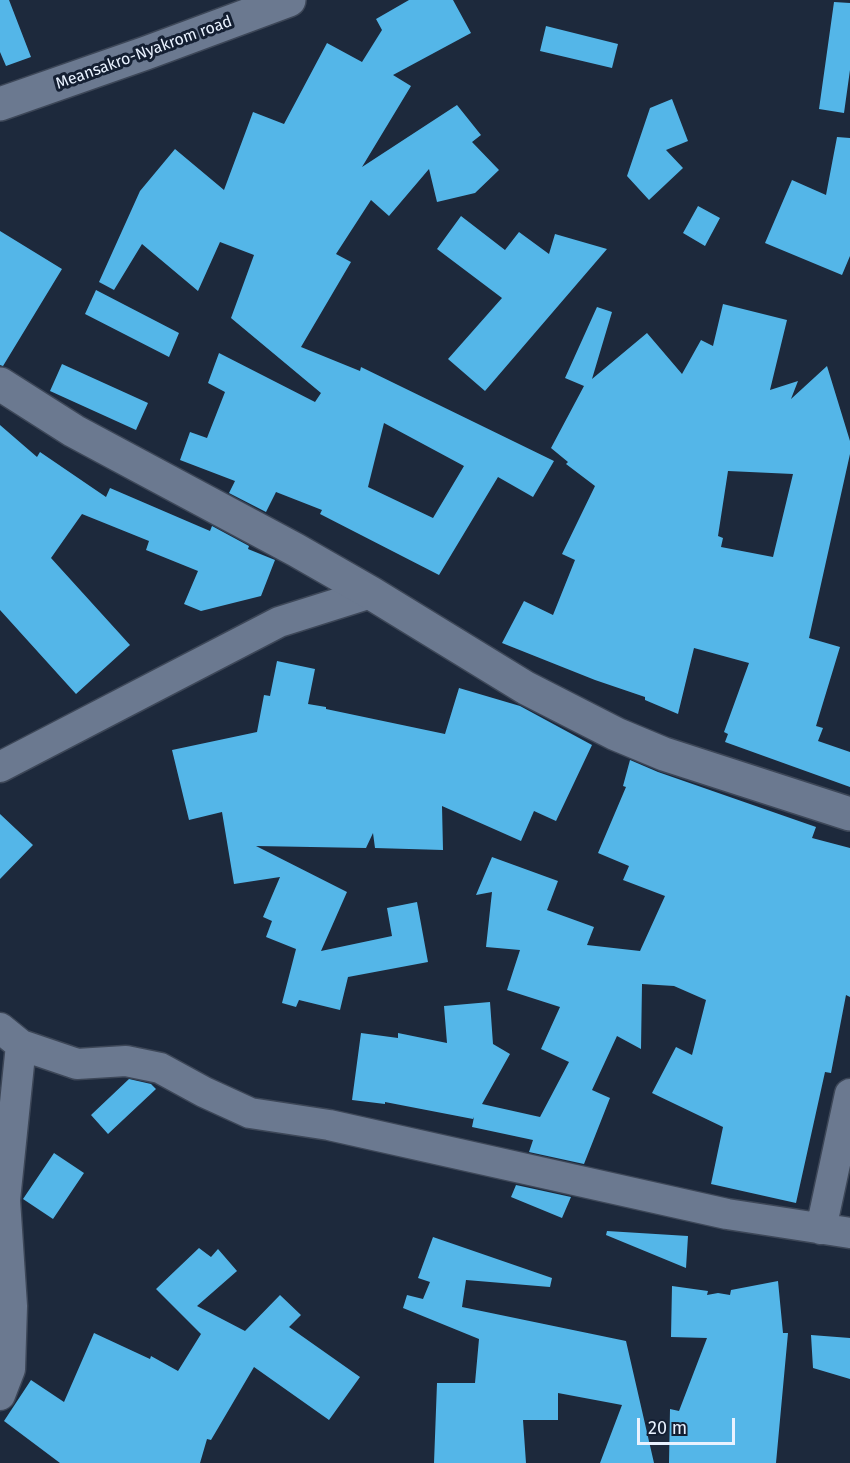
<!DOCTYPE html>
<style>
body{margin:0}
#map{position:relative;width:850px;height:1463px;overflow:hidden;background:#1d293c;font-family:"Fira Sans",sans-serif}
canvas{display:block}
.scale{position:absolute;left:637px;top:1418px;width:98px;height:27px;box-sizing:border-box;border:3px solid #e9f2ff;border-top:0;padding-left:8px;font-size:18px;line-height:21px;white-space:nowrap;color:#e9f2ff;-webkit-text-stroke:4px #141f32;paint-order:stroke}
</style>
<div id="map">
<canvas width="850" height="1463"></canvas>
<div class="scale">20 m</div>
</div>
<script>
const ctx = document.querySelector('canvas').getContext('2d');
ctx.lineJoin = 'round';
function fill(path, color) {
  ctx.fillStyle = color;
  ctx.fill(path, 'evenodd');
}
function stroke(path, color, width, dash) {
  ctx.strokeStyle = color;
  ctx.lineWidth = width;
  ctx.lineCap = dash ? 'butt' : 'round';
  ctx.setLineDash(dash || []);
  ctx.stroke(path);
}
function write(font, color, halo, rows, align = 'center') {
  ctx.font = font + ' "Fira Sans",sans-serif';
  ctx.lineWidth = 6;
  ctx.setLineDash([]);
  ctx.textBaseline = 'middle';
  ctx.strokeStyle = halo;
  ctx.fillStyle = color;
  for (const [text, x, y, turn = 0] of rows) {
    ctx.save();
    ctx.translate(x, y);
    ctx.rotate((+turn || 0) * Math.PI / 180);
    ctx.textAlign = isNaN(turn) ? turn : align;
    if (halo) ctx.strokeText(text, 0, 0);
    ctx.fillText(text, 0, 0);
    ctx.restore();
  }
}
const building = new Path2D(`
 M0,0h9l22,57 -25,9 -6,-14z
 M409,0h44l18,33 -78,42 18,11 -49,81 95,-62 24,30 -9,7 27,28 -24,23 -38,9 -8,-33 -40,47 -18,-16 -35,54 15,8 -50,85 59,24 1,-4 193,94 -21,36 -35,-20 -59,98 -119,-61 2,-4 -46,-18 -10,20 -37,-19 6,-12 -55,-21 10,-28 17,6 18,-46 -17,-9 11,-30 96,49 6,-9 -90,-75 23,-63 -34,-13 -22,49 -56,-47 -28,46 -15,-8 41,-91 35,-42 49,41 29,-78 31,12 43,-81 35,19 20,-32 -6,-11zM384,423l80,43 -31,52 -65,-31z
 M834,2l16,1v67l-6,43 -25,-4z
 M546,26l72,18 -6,24 -72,-17z
 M672,99l16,42 -22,9 17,18 -34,32 -22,-24 23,-68z
 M837,137l13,1v118l-8,19 -77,-32 27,-63 34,15z
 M698,206l22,12 -15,28 -22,-13z
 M461,216l44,34 14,-18 30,22 6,-20 52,15 -122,142 -37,-32 54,-61 -65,-49z
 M0,231l62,38 -59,97 -3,-1z
 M96,290l83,43 -10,24 -84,-43z
 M723,304l64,16 -17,70 28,-9 -7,18 36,-33 23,75v13l-41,184 31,9 -24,79 7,2 -5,13 32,11v35l-125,-45 3,-8 -4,-2 25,-69 -55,-15 -16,66 -33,-14v-3l-50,-17 -93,-37 22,-42 29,14 22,-55 -13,-6 33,-68 -29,-22 2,-2 -17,-14 33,-62 -19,-8 32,-71 15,5 -20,67 55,-46 35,41 19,-34 12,6zM728,471l65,3 -20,83 -52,-10 2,-9 -5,-2z
 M62,364l86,39 -12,27 -86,-39z
 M0,425l37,32 3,-5 66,45 4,-9 100,43 2,-5 37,20 -1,3 27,11 -14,36 -60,15 -17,-7 14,-33 -52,-21 3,-9 -67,-27 -31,44 79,87 -54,49 -76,-84z
 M277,661l38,8 -7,35 18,3v2l119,25 14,-46 61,18 72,39 -36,76 -22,-10 -13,30 -79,-35 1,44 -68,-2 -2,-15 -7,15 -110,-2 91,46 -26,59 71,-15 -5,-28 30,-6 11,60 -80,15 -8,33 -41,-10 -3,7 -14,-4 14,-54 -30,-12 6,-16 -9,-4 17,-40 -46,7 -12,-72 -33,8 -17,-70 85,-18 7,-37 6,1z
 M630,760l28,12 158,55 -4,11 38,10v149l-4,-2 -15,78 -6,-1 -29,131 -85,-19 12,-57 -71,-34 24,-46 16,8 14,-55 -32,-14 -32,-2 -1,65 -24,-13 -25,54 18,8 -26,66 -55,-12 4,-12 -61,-13 2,-10 -1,2 -88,-17v2l-33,-4 9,-67 37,5v-5l49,10 -3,-37 46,-4 3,42 17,10 -28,50 58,13 29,-55 -28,-13 19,-42 -53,-17 13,-40 -34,-3 6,-55 -16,3 16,-38 66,24 -11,29 47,17 -7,18 53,6 25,-55 -42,-16 6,-14 -31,-13 28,-66 -3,-1z
 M0,814l33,31 -33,34z
 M129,1079l22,5 5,5 -48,45 -17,-19z
 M54,1153l30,20 -31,46 -30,-20z
 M516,1185l55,12 -9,21 -51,-21z
 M607,1231l81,5 -2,32 -80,-33z
 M433,1237l119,41 -2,9 -84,-7 -4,27 164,34 28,122h-54l22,-58 -64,-12v27h-35l3,43h-92l3,-80h38l4,-44 -76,-31 4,-13 16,4 7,-17 -12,-4z
 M199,1248l12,9 7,-8 19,22 -40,35 48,25 35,-36 21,20 -12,12 71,50 -31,43 -75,-53 -43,73 -4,-1 -7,24h-140l-56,-42 27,-41 33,22 30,-69 56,26 1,-3 27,15 23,-37 -45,-45z
 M778,1281l5,52h5l-12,130h-107l1,-54 9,2 28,-73 -36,-1 1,-51 36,5 -1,4 11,-2 12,2 1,-5z
 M811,1335l39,3v41l-37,-11z`);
const minor = new Path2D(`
 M0,767l279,-145 92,-29
 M0,1028l21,17 56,19 49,-3 34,7 44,24 46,21 79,12 398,89 123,19
 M821,1229l29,-135
 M0,1395l10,-26 2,-63 -7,-106 16,-155`);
const tertiary = new Path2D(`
 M0,384l74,47 222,119 75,43 155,95 90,46 48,20 186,60`);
const secondary = new Path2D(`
 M0,104l146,-51 143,-53`);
const streetNames = [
 ["Meansakro-Nyakrom road",144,53,-20]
];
fill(building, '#54b6e8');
stroke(minor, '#3d4758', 33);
stroke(tertiary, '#3d4758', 36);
stroke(secondary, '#3d4758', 36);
stroke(minor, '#6b7990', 30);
stroke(tertiary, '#6b7990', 33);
stroke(secondary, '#6b7990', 33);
write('16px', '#e9f2ff', '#141f32', streetNames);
</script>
